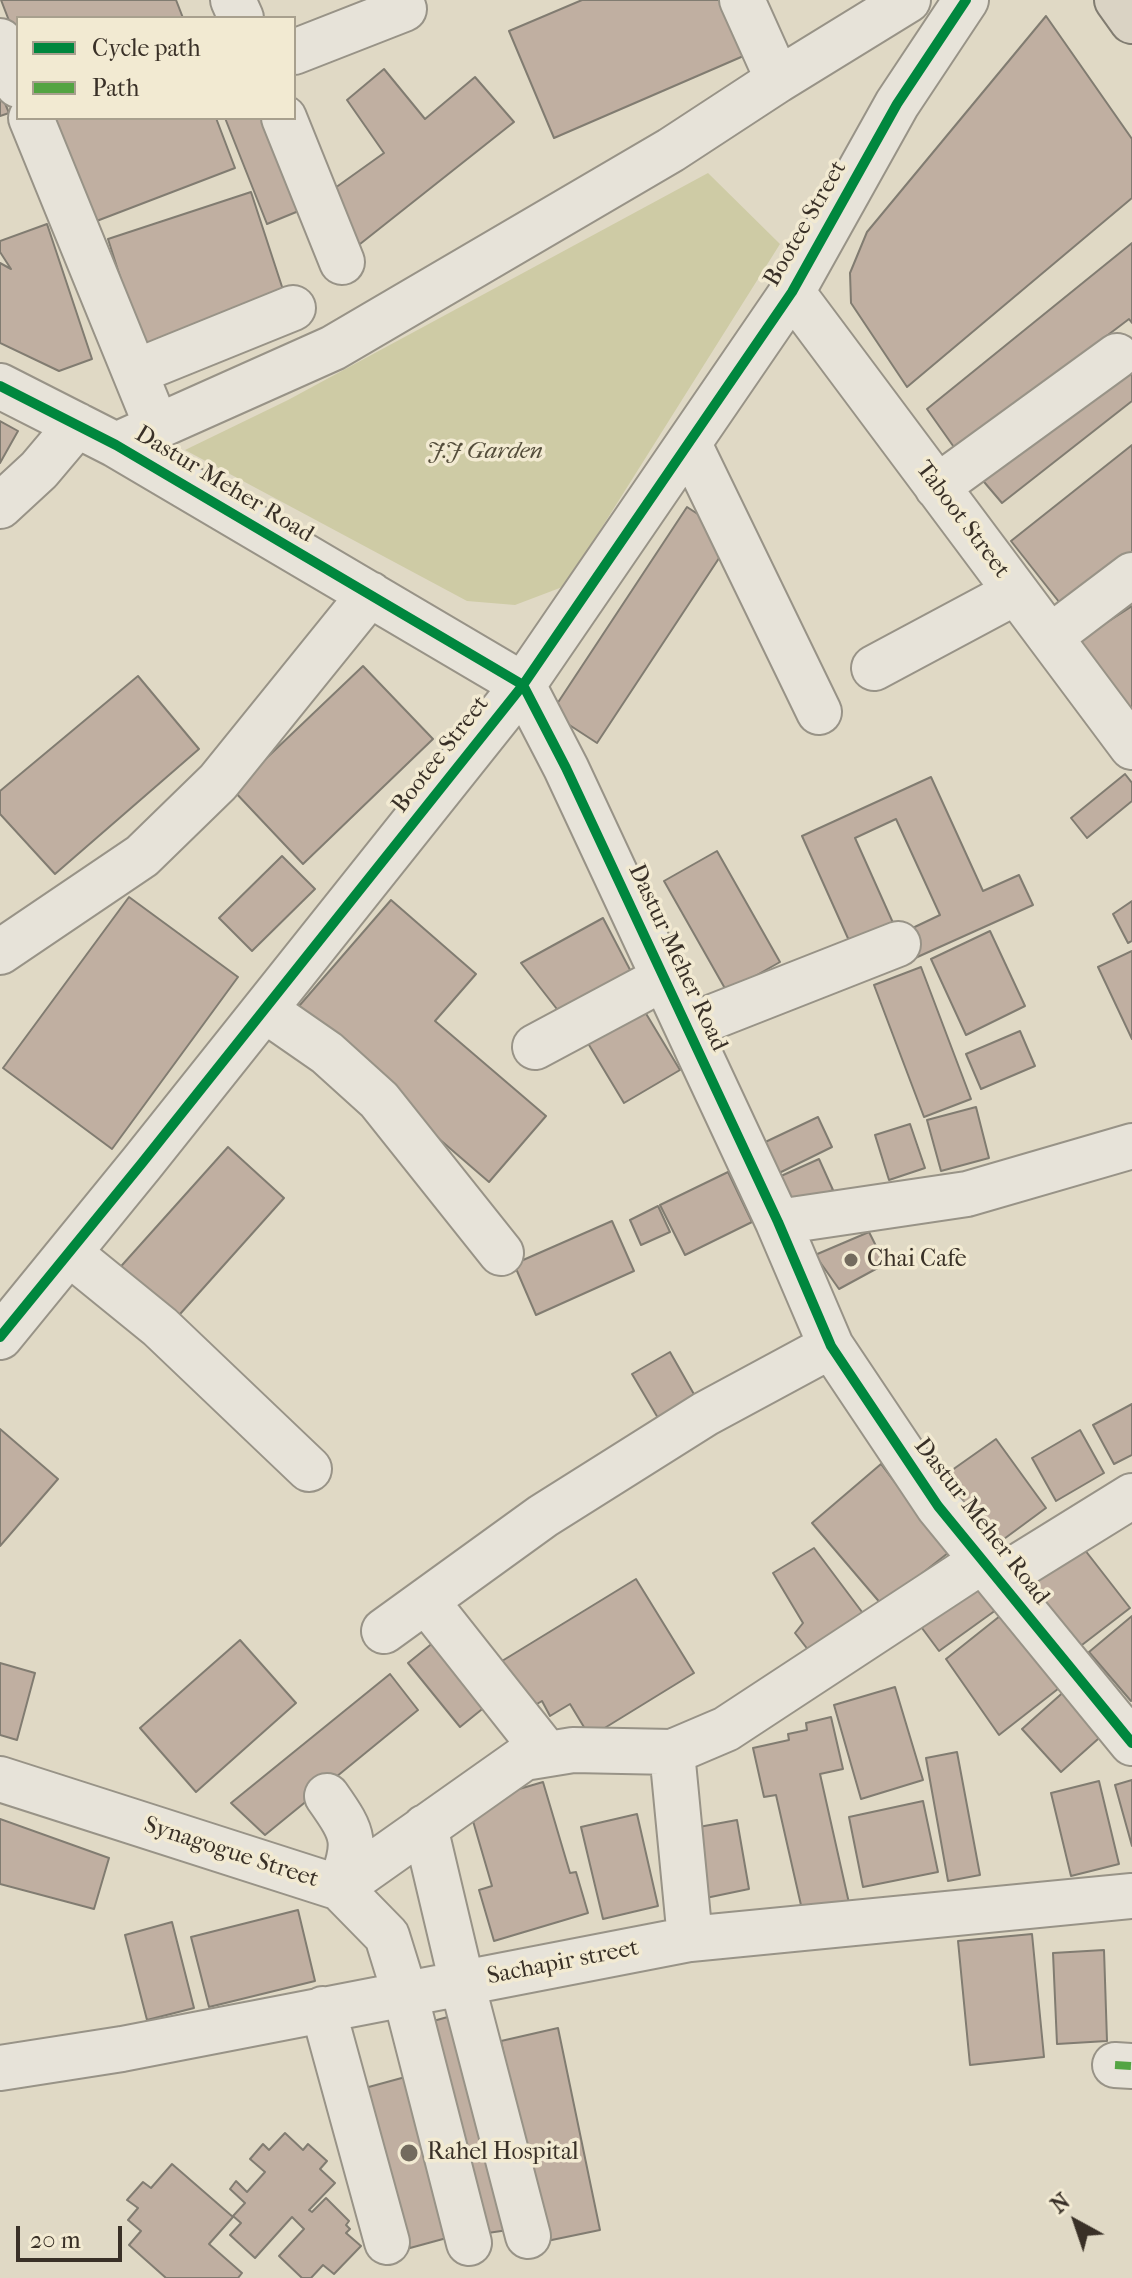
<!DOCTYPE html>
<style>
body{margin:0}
#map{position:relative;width:1132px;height:2278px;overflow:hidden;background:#e0d9c5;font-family:"IM FELL French Canon",serif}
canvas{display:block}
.legend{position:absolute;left:16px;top:16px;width:280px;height:104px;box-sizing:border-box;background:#f2ead2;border:2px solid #a8a08e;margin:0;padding:10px 14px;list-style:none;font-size:24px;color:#393027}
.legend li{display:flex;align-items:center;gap:16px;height:40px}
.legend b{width:40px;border:2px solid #a8a08e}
.north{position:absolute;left:1036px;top:2182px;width:80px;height:80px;-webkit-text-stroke:6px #f2ead2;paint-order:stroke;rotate:320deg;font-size:22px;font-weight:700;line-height:32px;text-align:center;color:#393027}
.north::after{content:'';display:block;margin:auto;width:28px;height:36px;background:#393027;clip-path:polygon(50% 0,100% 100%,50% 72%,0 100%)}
.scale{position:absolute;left:16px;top:2226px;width:106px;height:36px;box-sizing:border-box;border:4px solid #393027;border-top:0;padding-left:10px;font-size:24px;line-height:28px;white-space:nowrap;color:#393027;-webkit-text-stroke:6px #f2ead2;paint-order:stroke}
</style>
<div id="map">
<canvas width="1132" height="2278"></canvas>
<ul class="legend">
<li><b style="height:10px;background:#00873e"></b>Cycle path</li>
<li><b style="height:10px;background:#53a442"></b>Path</li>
</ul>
<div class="north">N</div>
<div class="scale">20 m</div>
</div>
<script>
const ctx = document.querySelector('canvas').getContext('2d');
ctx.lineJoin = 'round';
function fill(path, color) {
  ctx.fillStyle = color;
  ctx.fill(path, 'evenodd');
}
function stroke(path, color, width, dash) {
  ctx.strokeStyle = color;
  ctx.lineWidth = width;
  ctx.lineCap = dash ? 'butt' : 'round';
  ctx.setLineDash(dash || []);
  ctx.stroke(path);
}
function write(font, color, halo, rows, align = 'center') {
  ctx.font = font + ' "IM FELL French Canon",serif';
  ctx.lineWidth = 7;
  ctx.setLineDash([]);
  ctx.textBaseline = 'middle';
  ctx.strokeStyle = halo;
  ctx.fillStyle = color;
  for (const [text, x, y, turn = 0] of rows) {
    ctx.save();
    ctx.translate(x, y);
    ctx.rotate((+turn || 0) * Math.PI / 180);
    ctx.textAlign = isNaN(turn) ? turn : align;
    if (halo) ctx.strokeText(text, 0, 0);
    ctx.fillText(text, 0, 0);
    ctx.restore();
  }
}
const green = new Path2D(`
 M708,173l72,71 -215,342 -50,19 -48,-4 -282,-151 103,-50z`);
const building = new Path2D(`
 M1,0h175l7,18h-165v26z
 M582,0h149l24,51 -201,87 -45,-107z
 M1046,16l86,123v59l-225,189 -56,-84 -1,-30 17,-41z
 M384,69l41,50 50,-42 39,45 -159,126 -34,-50 63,-45 -37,-53z
 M0,91l9,22 -9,3z
 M55,118h161l19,50 -141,54z
 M225,118h45l36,90 -39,16z
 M251,192l36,110 -144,47 -35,-110z
 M47,224l45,135 -33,12 -59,-28v-80l11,6 -11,-17v-11z
 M1132,243v80l-3,-4 -173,131 -29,-41z
 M1132,358v43l-130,102 -23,-27z
 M0,421l18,10 -18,32z
 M1132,445v115l-65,52 -56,-71z
 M687,507l46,30 -136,206 -46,-30z
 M1132,606v112l-54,-77z
 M363,666l70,73 -130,125 -70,-74z
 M138,676l61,73 -144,125 -55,-60v-23z
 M1125,774l7,9v18l-45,37 -16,-20z
 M931,777l52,114 36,-16 14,30 -120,54 -11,-26 38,-18 -44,-96 -41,19 39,87 -43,20 -49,-109z
 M717,851l63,111 -53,30 -63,-111z
 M282,856l33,33 -63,62 -33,-33z
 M129,897l109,80 -126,172 -109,-81z
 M391,900l85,74 -41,47 111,95 -57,66 -196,-169z
 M1132,901v40l-4,2 -15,-29z
 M603,918l36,69 -72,35 -46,-59z
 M990,931l35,75 -59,29 -35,-76z
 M1132,951v88l-34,-72z
 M921,967l50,132 -47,18 -50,-132z
 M639,1002l41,68 -56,33 -41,-68z
 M1020,1031l15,35 -54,23 -15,-35z
 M976,1107l13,51 -48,13 -14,-51z
 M818,1117l14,30 -59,29 -14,-31z
 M910,1124l15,44 -36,12 -14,-45z
 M228,1147l56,51 -112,125 -57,-50z
 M819,1159l14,31 -38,17 -14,-31z
 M728,1172l24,50 -67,33 -25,-50z
 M658,1206l12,26 -29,13 -11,-25z
 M612,1221l22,50 -98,44 -22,-51z
 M869,1232l16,32 -46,25 -24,-34z
 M670,1352l25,44 -37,22 -26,-44z
 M1132,1404v51l-18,9 -21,-39z
 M0,1429l58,50 -58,67z
 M1080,1430l24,43 -48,28 -24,-43z
 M996,1439l50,69 -57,42 -51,-70z
 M881,1464l67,89 -66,52 -70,-82z
 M1081,1545l49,63 -52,40 -49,-63z
 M814,1548l54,72 -52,40 -21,-27 8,-10 -30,-50z
 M636,1579l58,94 -104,64 -20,-33 -20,12 -8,-15 -12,7 -28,-47z
 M974,1579l22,31 -57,41 -23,-31z
 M1005,1612l58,73 -64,50 -53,-76z
 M1132,1616v84l-1,1 -42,-49z
 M240,1640l56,63 -100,89 -56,-64z
 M434,1642l52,64 -26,21 -52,-64z
 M0,1663l35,10 -18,67 -17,-5z
 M390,1674l28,36 -153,125 -34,-32z
 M895,1687l28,93 -62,19 -27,-94z
 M1068,1688l39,43 -46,41 -39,-43z
 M831,1717l12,52 -23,5 29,129 -46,11 -27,-119 -12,2 -11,-49 36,-8 -1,-6 19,-4 -1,-7z
 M957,1752l23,123 -32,6 -22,-123z
 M1132,1780v66l-17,-61z
 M1099,1781l20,83 -48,12 -20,-83z
 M543,1782l27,91 6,-1 12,41 -94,28 -15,-51 13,-4 -24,-82z
 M923,1801l15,71 -75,15 -14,-70z
 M637,1814l21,92 -55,13 -22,-92z
 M0,1819l109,39 -15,51 -94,-25z
 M737,1820l12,69 -48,10 -13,-70z
 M298,1910l17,71 -106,26 -18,-70z
 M172,1922l22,86 -47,12 -22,-85z
 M1032,1934l12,123 -74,8 -12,-124z
 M1104,1950l3,91 -50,3 -4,-91z
 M462,2013l53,216 -41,6 -55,-210z
 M558,2028l42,202 -58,12 -41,-201z
 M420,2073l45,160 -55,15 -45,-160z
 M285,2133l18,17 5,-6 19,17 -7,8 15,14 -26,27 3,2 14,-14 23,23 -3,4 4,4 -4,4 15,13 -27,28 -11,-9 -12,13h-9l-23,-22 25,-27 -12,-12 -37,41 -25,-23 11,-12 -8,-7 12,-13 -15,-14 6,-8 11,11 18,-20 -15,-13 13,-15 6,6z
 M172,2164l61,53 -24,27 33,29 -4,5h-72l-37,-33 12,-14 -13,-11 10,-12 -11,-8 16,-18 8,6z`);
const minor = new Path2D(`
 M233,0l8,18
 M742,0l36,80
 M0,41l18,44
 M294,52l110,-43
 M31,118l126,309
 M284,118l58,144
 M792,292l340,455
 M135,372l158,-64
 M0,386l116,59 407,240 43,83 212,454 53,124 107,160 194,237
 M689,444l130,268
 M116,445l217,-97 338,-198 107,-70 130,-80
 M937,487l180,-131
 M0,506l39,-36 38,-45
 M1050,637l82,-62
 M874,668l142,-76
 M0,952l142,-96 76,-74 152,-188
 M265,1010l62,43 52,47 122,153
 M687,1027l211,-83
 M535,1047l129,-69
 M778,1222l189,-28 165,-48
 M69,1253l91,74 149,142
 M0,1337l142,-174 381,-478 269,-393 105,-188 69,-104
 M998,1579l134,-83
 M426,1601l121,153
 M384,1631l159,-115 162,-102 126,-68
 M672,1752l18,187
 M0,1779l340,109 47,48 18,58 64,249
 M327,1796c29,41 29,45 13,92
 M425,1827l37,156 66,253
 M340,1888l184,-130 49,-8 99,2 54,-23 256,-168
 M323,2009l64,233
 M1115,2065l17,1
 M0,2068l122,-19 568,-110 442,-43`);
const major = new Path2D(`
 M1117,0l15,21`);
const quiet = new Path2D(`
 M1115,2065l17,1`);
const cycleway = new Path2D(`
 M0,386l116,59 407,240 43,83 212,454 53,124 107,160 194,237
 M0,1337l142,-174 381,-478 269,-393 105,-188 69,-104`);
const markers = [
 [851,1260,8,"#736b5e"],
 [409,2153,10,"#736b5e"]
];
const streetNames = [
 ["Bootee Street",806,224,-60],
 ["Dastur Meher Road",224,485,31],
 ["Taboot Street",962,520,53],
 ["Bootee Street",441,755,-52],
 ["Dastur Meher Road",677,958,65],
 ["Dastur Meher Road",981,1522,52],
 ["Synagogue Street",231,1853,18],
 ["Sachapir street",563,1963,-11]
];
const parkNames = [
 ["J.J Garden",485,452]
];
const poiNames = [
 ["Chai Cafe",867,1260],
 ["Rahel Hospital",427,2153]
];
fill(green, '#cecba5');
fill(building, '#c0afa1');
stroke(building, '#817c71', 2);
stroke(minor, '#989387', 48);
stroke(major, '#817c71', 48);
stroke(minor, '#e7e3d9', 44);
stroke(major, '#dad3c4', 44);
stroke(quiet, '#53a442', 8, [16, 8]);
stroke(cycleway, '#00873e', 10);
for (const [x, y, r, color] of markers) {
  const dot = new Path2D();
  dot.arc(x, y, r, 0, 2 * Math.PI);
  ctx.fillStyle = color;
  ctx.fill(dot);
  stroke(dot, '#f2ead2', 3);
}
write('24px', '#393027', '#f2ead2', streetNames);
write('italic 24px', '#544d3b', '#f2ead2', parkNames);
write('24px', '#393027', '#f2ead2', poiNames, 'left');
</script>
